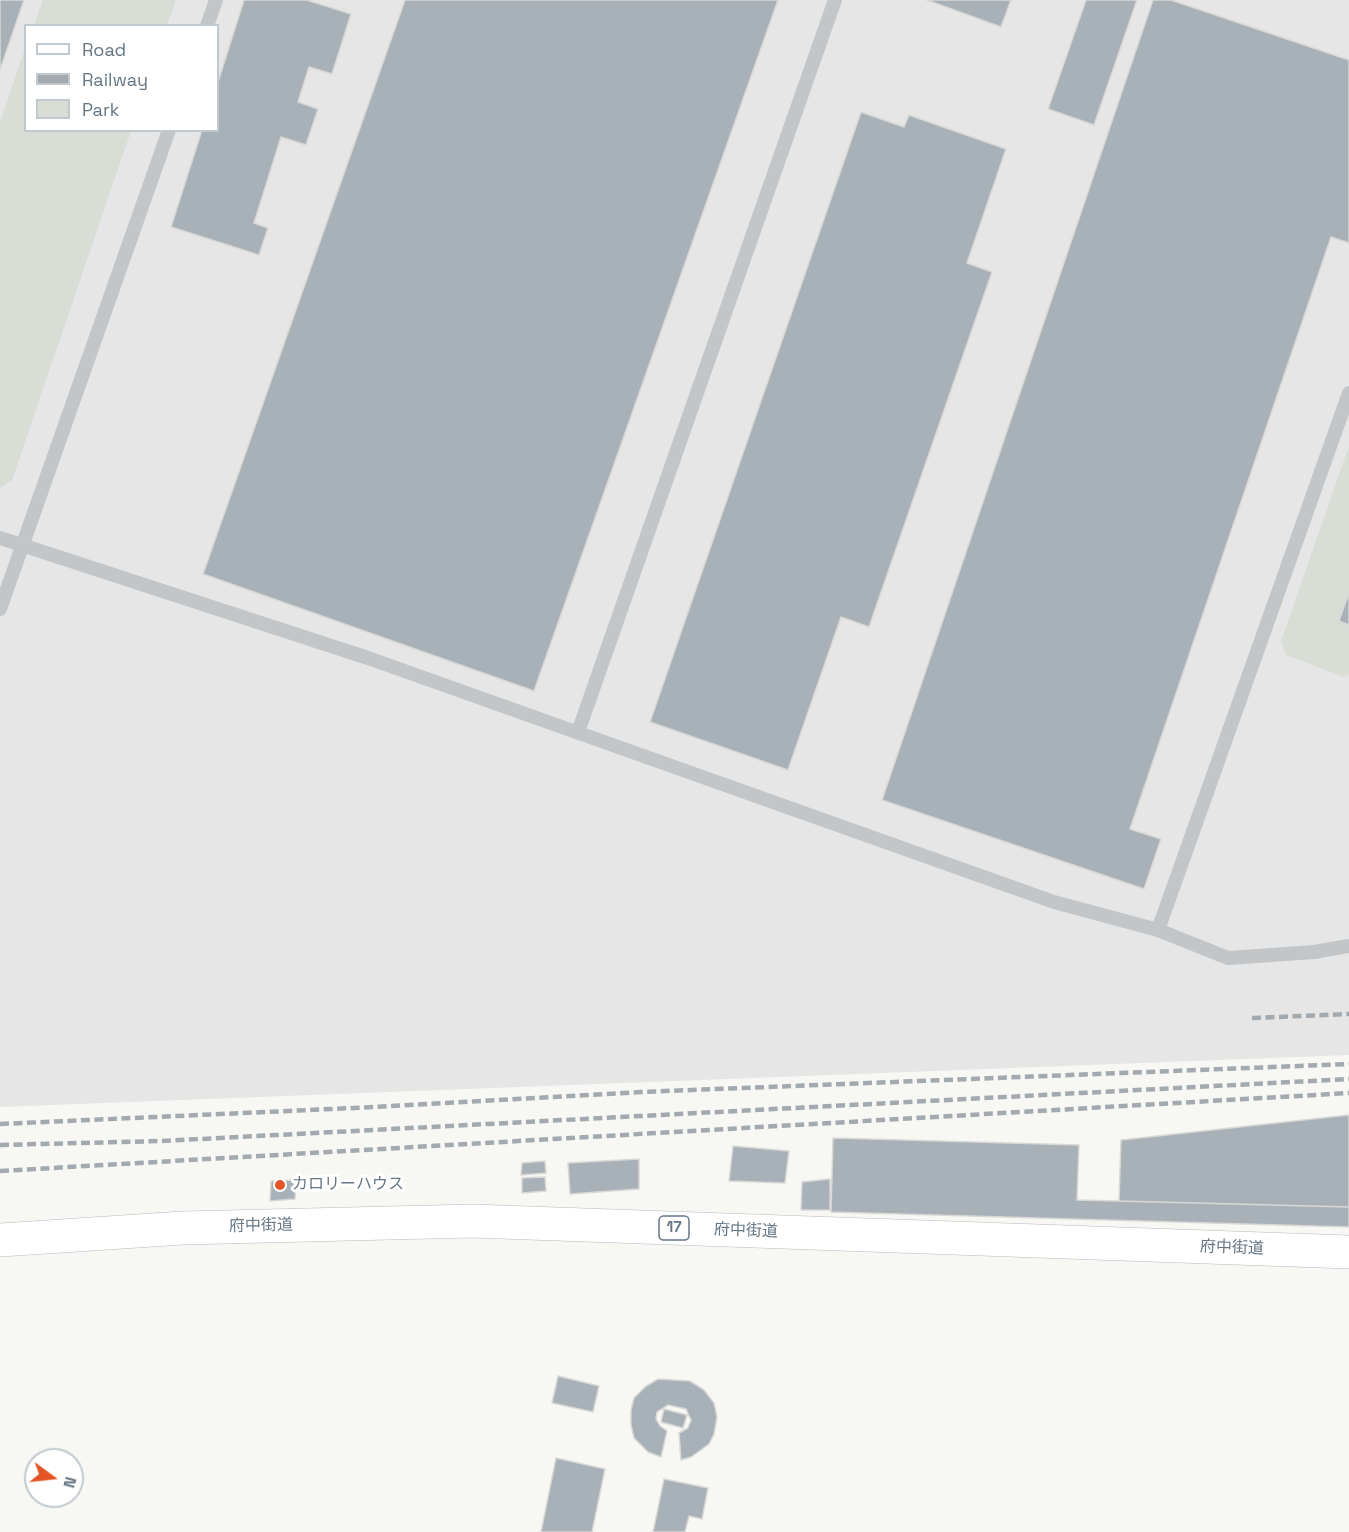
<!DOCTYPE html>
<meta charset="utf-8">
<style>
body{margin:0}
#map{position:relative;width:1349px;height:1532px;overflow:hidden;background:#f7f7f4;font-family:"Space Grotesk",sans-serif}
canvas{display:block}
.legend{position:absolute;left:24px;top:24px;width:195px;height:108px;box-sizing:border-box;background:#fff;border:2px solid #c1c9ce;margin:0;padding:8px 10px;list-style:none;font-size:18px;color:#657785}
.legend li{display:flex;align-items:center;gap:12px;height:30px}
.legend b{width:30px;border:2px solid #c1c9ce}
.north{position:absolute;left:24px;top:1448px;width:60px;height:60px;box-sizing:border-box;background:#fff;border:2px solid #c1c9ce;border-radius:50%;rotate:105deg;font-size:16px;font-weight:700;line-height:24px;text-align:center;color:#657785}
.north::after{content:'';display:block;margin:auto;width:21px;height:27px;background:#e55425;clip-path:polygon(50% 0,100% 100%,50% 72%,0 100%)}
</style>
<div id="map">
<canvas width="1349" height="1532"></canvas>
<ul class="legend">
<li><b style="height:8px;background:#fff"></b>Road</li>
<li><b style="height:8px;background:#a2a9af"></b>Railway</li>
<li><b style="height:16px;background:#d8ded5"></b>Park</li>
</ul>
<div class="north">N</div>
</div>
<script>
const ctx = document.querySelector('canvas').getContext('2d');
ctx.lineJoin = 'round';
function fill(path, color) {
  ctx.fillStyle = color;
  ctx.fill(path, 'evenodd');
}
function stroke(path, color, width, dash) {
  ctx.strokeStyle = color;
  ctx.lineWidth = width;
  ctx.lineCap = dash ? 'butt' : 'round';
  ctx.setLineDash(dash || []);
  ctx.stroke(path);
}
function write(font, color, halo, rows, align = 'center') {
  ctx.font = font + ' "Space Grotesk","Noto Sans JP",sans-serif';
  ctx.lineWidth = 6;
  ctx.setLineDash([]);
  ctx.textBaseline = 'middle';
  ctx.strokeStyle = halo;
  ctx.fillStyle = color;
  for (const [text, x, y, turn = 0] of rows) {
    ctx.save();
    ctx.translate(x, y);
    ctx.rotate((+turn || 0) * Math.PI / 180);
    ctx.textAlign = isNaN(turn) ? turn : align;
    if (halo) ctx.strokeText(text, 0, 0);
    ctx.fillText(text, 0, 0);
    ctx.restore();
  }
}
const built = new Path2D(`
 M0,0h1349v1055l-1349,52zM26,26h192v104h-192z`);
const green = new Path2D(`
 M43,0h133l-9,25h-133z
 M25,49l1,81 105,1 -119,349 -12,8v-366z
 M1349,446v147l-10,28 10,4v49l-5,3 -58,-22 -5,-14z`);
const building = new Path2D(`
 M0,0h24l-24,70z
 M244,0h63l44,14 -19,60 -23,-7 -11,35 20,7 -12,36 -25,-8 -27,86 14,5 -9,27 -88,-28 31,-97h16v-48z
 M405,0h373l-244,691 -331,-117z
 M927,0h84l-10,27z
 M1086,0h51l-43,125 -46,-16z
 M1153,0h18l178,60v183l-18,-6 -201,592 31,10 -17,50 -262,-89z
 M861,112l43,15 5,-12 97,34 -39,114 25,9 -123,355 -28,-10 -53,153 -138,-48z
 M1349,593v32l-10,-4z
 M1349,1115v92l-230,-6 2,-61z
 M833,1138l246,7 -2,55 272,7v20l-518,-15z
 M733,1146l56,5 -4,32 -56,-2z
 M639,1159v30l-69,5 -2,-31z
 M545,1161l1,12 -25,2 1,-12z
 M545,1177l1,14 -24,2v-15z
 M830,1179v31h-29l1,-28z
 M296,1180l-1,19 -25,2 1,-20z
 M558,1376l41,10 -6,26 -41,-9z
 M658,1379l32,2 14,9 10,13 3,14 -3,17 -5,10 -18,13 -10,3 -2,-27 9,-5 3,-8 -5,-11 -18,-4 -11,7 -1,7 4,7 7,5 -6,26 -13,-5 -14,-14 -3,-13v-15l3,-12 11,-11z
 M664,1409l23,6 -4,13 -22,-6z
 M556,1458l49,11 -13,63h-51z
 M664,1479l44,9 -6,31 -13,-3 -4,16h-32z`);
const lane = new Path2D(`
 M207,26l9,-26
 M0,538l368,120 686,244 104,28 70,28 86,-6 35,-6
 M0,609l169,-479
 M578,732l257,-732
 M1158,930l191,-537`);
const primary = new Path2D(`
 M0,1240l183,-12 289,-7 877,31`);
const rail = new Path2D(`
 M1252,1018l97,-4
 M0,1124l354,-16 287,-16 708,-28
 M0,1145l162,-4 1187,-62
 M0,1171l1349,-78`);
const markers = [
 [280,1185,6,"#e55425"]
];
const shields = [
 [674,1228,30]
];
const shieldNames = [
 ["17",674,1228]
];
const poiNames = [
 ["カロリーハウス",292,1185]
];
const streetNames = [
 ["府中街道",261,1226,-1],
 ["府中街道",746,1231,2],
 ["府中街道",1232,1248,2]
];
fill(built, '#e5e6e5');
fill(green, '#d8ded5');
fill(building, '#a8b1b7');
stroke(building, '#d8d8d6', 1.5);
stroke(primary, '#b5babd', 34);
stroke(lane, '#c2c6c9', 14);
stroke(primary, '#fff', 33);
stroke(rail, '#a2a9af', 4.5, [9, 4.5]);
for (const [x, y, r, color] of markers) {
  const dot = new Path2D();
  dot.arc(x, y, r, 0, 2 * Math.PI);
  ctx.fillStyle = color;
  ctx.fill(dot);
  stroke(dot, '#fff', 2);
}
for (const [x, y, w] of shields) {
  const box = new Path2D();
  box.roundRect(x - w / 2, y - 12, w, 24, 4.5);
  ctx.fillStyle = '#fff';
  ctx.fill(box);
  stroke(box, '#657785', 1.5);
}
write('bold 15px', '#657785', null, shieldNames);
write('16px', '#657785', '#fff', poiNames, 'left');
write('16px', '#657785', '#fff', streetNames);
</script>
